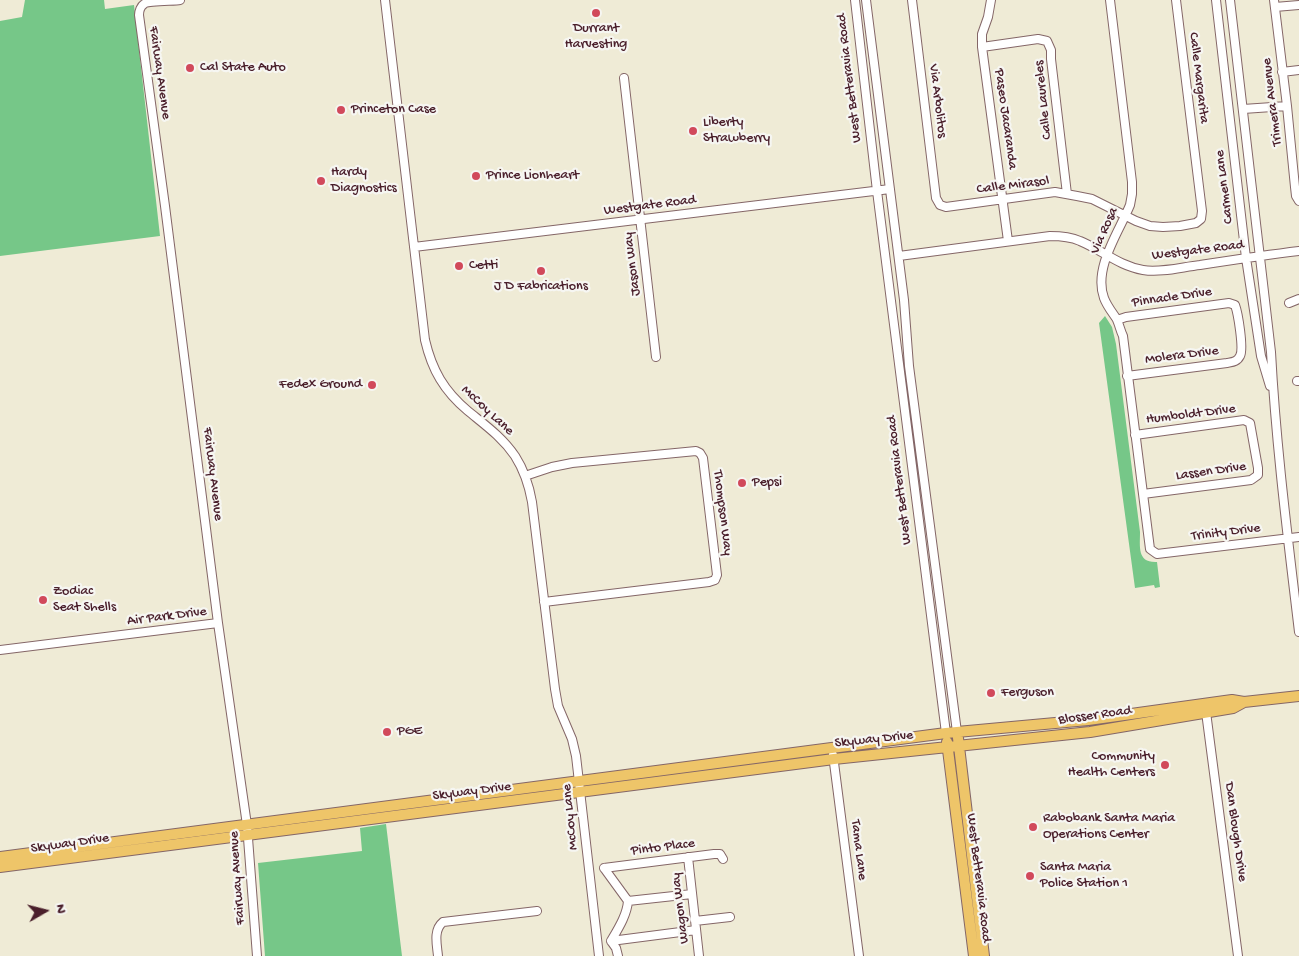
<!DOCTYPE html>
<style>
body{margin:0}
#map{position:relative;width:1299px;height:956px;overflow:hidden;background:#efebd6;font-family:"Gochi Hand",sans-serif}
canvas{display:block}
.north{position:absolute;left:20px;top:886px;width:50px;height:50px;-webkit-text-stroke:4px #f6f6f2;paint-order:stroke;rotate:82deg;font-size:14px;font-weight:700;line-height:20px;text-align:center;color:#4a1f2b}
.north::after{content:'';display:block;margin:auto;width:18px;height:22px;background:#4a1f2b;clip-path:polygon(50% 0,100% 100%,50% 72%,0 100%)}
</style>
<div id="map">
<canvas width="1299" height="956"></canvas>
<div class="north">N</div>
</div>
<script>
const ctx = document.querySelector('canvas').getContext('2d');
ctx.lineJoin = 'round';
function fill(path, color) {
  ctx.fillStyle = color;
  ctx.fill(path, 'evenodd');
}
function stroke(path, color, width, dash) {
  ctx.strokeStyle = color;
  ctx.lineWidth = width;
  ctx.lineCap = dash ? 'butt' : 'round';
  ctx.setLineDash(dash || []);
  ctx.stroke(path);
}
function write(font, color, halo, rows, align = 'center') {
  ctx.font = font + ' "Gochi Hand",sans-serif';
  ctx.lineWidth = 4.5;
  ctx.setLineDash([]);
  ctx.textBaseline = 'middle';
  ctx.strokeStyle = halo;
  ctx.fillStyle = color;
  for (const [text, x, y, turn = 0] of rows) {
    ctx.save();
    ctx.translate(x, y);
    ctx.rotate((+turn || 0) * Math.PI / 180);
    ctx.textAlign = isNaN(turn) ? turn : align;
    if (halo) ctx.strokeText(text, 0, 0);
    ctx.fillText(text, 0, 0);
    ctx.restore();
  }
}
const green = new Path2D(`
 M25,0h79l1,9 29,-4 26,231 -160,20v-235l22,-4z
 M1105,316l7,11 4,17 24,188c0,15 -3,31 17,30l3,25 -5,1 -1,-3 -19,3 -36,-265z
 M386,824l16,132h-137l-7,-93 104,-12 -2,-23z`);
const minor = new Path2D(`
 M180,0c-6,1 -33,1 -36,4 -3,2 -5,7 -5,11l26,191 53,417 29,202 10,131
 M385,0l40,340c7,30 19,51 43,71 17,14 34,26 47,45 9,14 14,29 17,46l23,187 3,17 14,33 4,17 23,200
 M855,0l22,191 69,542
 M866,0l38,300 5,66 48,366
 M912,0l24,198 4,7 6,2 109,-15 22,4 15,3 44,22 14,5 13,1 17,-1 16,-3 5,-4 1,-8 -26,-211
 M991,0l-3,17 -6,17v13l26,194
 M1110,0l22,182v12l-2,11c-11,27 -37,63 -26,93 3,8 8,14 12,20 3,5 4,12 7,18l27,213 7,5 142,-17
 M1216,0l30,258 15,98 9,30
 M1230,0l41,352c5,94 17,187 28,280
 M1274,0l13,106 8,81 1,9 3,5
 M1275,7l24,-2
 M982,47l56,-8 9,2 4,9v9l16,135
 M1282,72l17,-2
 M624,78l32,279
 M1243,109l44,-3
 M414,247l476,-58
 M899,256l151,-20c11,0 21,1 30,5 22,9 39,25 63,29 18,3 39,-3 57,-5 33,-5 66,-10 99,-14
 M1289,303l10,-4
 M1117,320l9,-3 103,-14 6,2c3,8 9,44 5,51 -3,6 -8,6 -13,7l-100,13
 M1297,381h2
 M1135,435l109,-15 6,3 8,45v7l-7,5 -108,14
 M525,476l27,-9 20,-4 124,-12 4,2 3,5 14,117 -2,5 -6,2 -165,20
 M0,650l218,-27
 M1206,712l32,244
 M833,755l26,201
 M688,857l11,99
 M604,868l110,-14h6l3,5
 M604,868l24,33c-1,14 -10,28 -17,40
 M628,901l64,-7
 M695,921l35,-4
 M611,941l85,-11
 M611,941l5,7 2,8
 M438,956c-1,-11 -5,-26 5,-34l94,-11`);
const major = new Path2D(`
 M958,738l26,218
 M947,742l27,214
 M0,857l946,-124 142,-13 144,-20 12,2 55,-6
 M0,867l834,-108 256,-27 143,-24 11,-6`);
const markers = [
 [596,13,5,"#d1495b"],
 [190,68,5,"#d1495b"],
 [341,110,5,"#d1495b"],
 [693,131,5,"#d1495b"],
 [476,176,5,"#d1495b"],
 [321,181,5,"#d1495b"],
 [459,266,5,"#d1495b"],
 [541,271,5,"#d1495b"],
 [372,385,5,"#d1495b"],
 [742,483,5,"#d1495b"],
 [43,600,5,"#d1495b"],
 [991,693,5,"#d1495b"],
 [387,732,5,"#d1495b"],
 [1165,765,5,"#d1495b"],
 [1033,827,5,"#d1495b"],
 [1030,876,5,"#d1495b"]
];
const poiNames = [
 ["Durrant",596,29,"center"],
 ["Harvesting",596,45,"center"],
 ["Cal State Auto",200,68],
 ["Princeton Case",351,110],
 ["Liberty",703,123],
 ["Strawberry",703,139],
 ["Hardy",331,173],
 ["Diagnostics",331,189],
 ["Prince Lionheart",486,176],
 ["Cetti",469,266],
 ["J D Fabrications",541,287,"center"],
 ["Fedex Ground",362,385,"right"],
 ["Pepsi",752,483],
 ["Zodiac",53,592],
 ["Seat Shells",53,608],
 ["Ferguson",1001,693],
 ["PGE",397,732],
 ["Community",1155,757,"right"],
 ["Health Centers",1155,773,"right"],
 ["Rabobank Santa Maria",1043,819],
 ["Operations Center",1043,835],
 ["Santa Maria",1040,868],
 ["Police Station 1",1040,884]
];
const streetNames = [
 ["Fairway Avenue",159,73,82],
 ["West Betteravia Road",850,78,-97],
 ["Calle Margarita",1198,78,83],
 ["Calle Laureles",1044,100,-96],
 ["Via Arbolitos",937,101,83],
 ["Trimera Avenue",1273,102,-97],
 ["Paseo Jacaranda",1005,119,82],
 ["Calle Mirasol",1013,186,-7],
 ["Carmen Lane",1225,187,-97],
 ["Westgate Road",650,206,-7],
 ["Via Rosa",1105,231,-66],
 ["Westgate Road",1198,251,-7],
 ["Jason Way",633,264,-97],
 ["Pinnacle Drive",1172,298,-8],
 ["Molera Drive",1182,356,-7],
 ["McCoy Lane",487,411,43],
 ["Humboldt Drive",1191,415,-7],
 ["Lassen Drive",1211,472,-8],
 ["Fairway Avenue",212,474,83],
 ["West Betteravia Road",900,480,-97],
 ["Thompson Way",722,513,83],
 ["Trinity Drive",1226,533,-7],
 ["Air Park Drive",167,617,-7],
 ["Blosser Road",1095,716,-8],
 ["Skyway Drive",874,740,-6],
 ["Skyway Drive",472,792,-7],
 ["McCoy Lane",571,817,-96],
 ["Dan Blough Drive",1235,832,82],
 ["Skyway Drive",70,844,-8],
 ["Pinto Place",663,848,-7],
 ["Tama Lane",858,850,83],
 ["Fairway Avenue",238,878,-94],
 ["West Betteravia Road",978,878,83],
 ["Wagon Way",681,908,-97]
];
fill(green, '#76c788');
stroke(minor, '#846667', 10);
stroke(major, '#846667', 12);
stroke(minor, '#fff', 8);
stroke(major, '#eec569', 10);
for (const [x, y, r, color] of markers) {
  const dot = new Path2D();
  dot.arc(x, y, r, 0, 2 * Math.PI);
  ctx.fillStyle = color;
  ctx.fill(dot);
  stroke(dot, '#f6f6f2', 2);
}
write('14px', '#4a1f2b', '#f6f6f2', poiNames, 'left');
write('14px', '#4a1f2b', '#f6f6f2', streetNames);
</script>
